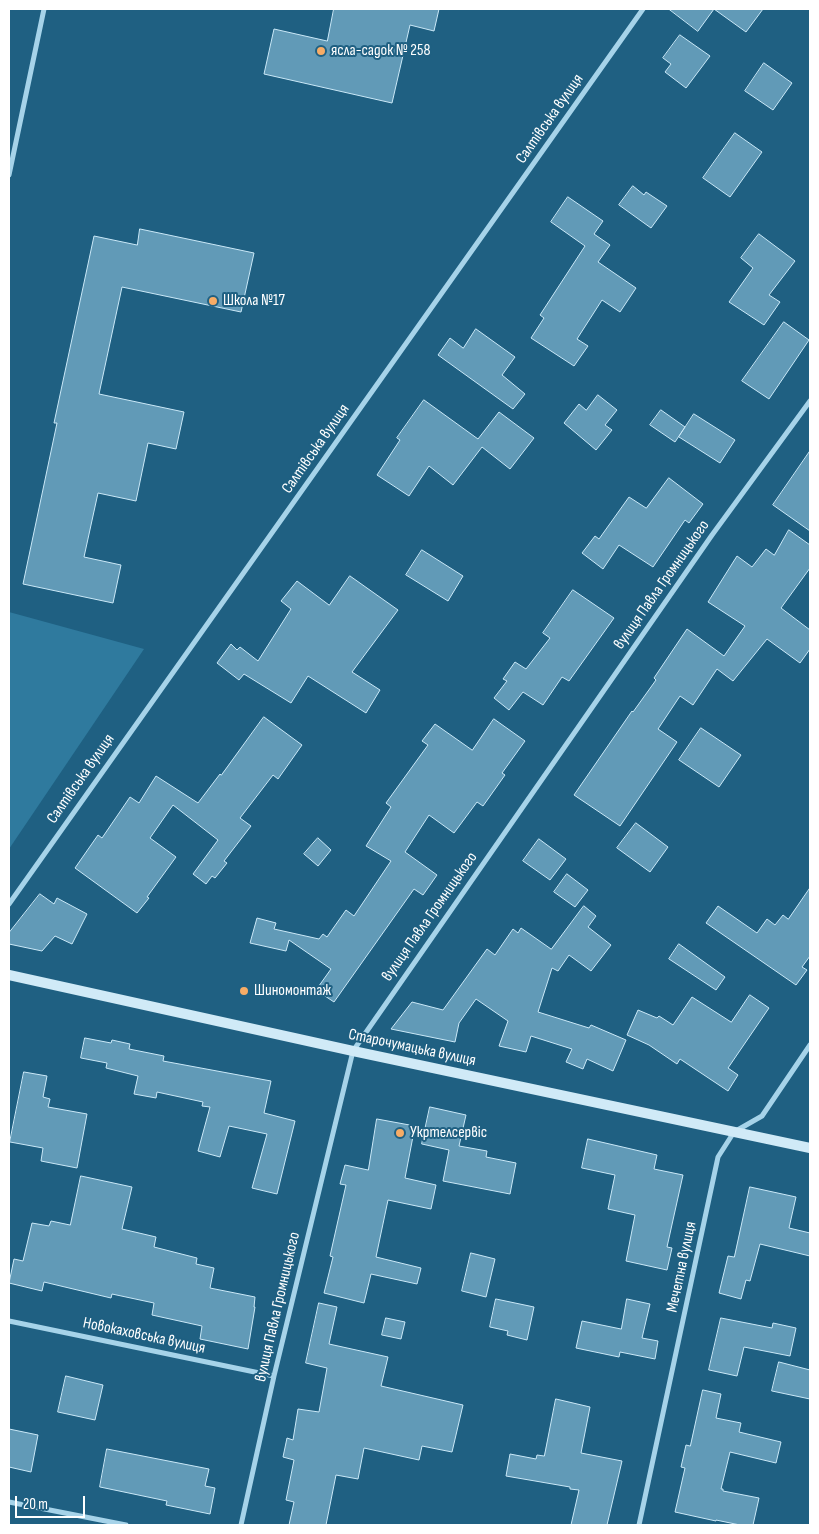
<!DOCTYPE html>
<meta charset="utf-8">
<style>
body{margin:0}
#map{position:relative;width:819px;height:1534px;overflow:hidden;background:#1f6082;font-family:"Sofia Sans Condensed",sans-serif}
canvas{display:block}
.frame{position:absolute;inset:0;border:10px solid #fff;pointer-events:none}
.scale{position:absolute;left:15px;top:1496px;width:70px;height:22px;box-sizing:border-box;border:2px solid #fff;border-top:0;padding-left:6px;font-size:15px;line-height:18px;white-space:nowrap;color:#fff;-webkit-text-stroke:4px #1f6082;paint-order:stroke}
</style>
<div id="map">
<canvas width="819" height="1534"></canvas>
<div class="frame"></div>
<div class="scale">20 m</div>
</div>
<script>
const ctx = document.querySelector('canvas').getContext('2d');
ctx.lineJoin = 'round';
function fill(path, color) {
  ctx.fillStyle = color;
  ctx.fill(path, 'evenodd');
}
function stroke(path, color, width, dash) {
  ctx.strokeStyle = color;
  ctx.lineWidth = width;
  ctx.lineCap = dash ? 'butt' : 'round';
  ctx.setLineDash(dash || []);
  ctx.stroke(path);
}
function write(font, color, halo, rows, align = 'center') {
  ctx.font = font + ' "Sofia Sans Condensed",sans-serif';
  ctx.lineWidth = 4;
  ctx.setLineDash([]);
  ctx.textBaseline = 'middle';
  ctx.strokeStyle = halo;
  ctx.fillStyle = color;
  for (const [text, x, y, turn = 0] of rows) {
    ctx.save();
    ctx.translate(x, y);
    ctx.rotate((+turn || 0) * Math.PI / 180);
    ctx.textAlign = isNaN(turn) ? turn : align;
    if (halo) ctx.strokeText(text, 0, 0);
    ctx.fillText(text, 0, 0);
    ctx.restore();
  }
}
const green = new Path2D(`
 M9,612l135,37 -135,200z`);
const building = new Path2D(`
 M334,9h105l-5,22 -24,-6 -18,78 -128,-29 10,-45 53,12z
 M669,9h94l-17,23 -32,-23 -16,22z
 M680,35l30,21 -24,32 -21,-16 6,-8 -8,-6z
 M764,63l28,20 -19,27 -28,-19z
 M735,133l27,19 -32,45 -27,-19z
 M633,186l11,9 2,-3 21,14 -16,22 -32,-23z
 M568,197l35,24 -9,13 16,11 -12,17 38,26 -16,24 -18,-12 -25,39 11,7 -14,20 -43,-28 13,-20 -4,-3 45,-69 -34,-24z
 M140,229l114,24 -13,59 -119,-25 -23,107 85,18 -8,37 -28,-6 -12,58 -38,-8 -14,64 37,8 -8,38 -90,-19 34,-161h-3l40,-187 43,9z
 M759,234l36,27 -26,34 11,7 -16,23 -35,-23 24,-34 -12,-10z
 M784,322l25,18 -40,59 -27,-18z
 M476,329l39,28 -13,18 23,19 -12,15 -75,-54 12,-17 13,10z
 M598,395l19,15 -12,15 7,5 -16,20 -32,-27 15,-19 7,6z
 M424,400l54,39 21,-27 35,26 -24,31 -28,-22 -29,38 -24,-19 -20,30 -32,-21 23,-35 -3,-2z
 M661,410l24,17 -10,15 -25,-17z
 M694,414l41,26 -15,23 -41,-26z
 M810,451v80l-37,-26z
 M669,478l34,26 -14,19 -4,-3 -32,47 -34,-22 -16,24 -21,-16 13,-17 4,3 30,-42 17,11z
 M789,530l21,15v23l-29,40 29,22v19l-10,14 -33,-24 -34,42 -16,-12 -24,36 -13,-9 -22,33 19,13 -57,84 -46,-31 58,-84 1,1 23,-32 -2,-2 33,-49 37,27 21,-30 -37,-24 29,-46 15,11 14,-18 8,6z
 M422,550l41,26 -15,25 -42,-26z
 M350,576l48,34 -46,62 28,18 -14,23 -58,-37 -17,27 -47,-29 -5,6 -22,-17 14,-19 6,6 3,-3 18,14 33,-52 -10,-8 16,-20 32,24z
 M573,590l41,28 -45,63 -7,-4 -19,28 -20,-13 -14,18 -15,-12 13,-17 -4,-2 12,-17 11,7 24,-31 -7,-5z
 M264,717l38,28 -24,34 -5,-4 -33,43 11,8 -27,35 3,2 -12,15 -3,-2 -6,8 -13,-10 25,-34 -45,-35 -23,33 26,19 -29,40 2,1 -12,15 -62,-45 23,-33 4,3 28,-41 9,6 17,-27 42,27 22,-29 1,1z
 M494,719l31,22 -23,32 3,2 -22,31 -6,-4 -23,31 -25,-18 -24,37 32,23 -14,20 -9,-6 -80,113 -18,-12 15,-21 -42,-29 -3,11 -36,-8 7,-25 19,5 -2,6 45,10 4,-5 4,3 19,-27 8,6 37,-55 -25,-15 25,-39 -5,-4 42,-58 -6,-4 13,-17 37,26z
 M701,728l40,27 -22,32 -40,-27z
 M636,823l32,24 -18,25 -33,-24z
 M318,838l13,12 -13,16 -14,-12z
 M539,839l27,20 -16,21 -27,-19z
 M567,874l21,16 -13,17 -21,-15z
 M810,888v68l-8,11 5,3 -11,15 -90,-62 12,-17 39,27 10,-14 8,6 8,-10 5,4z
 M40,894l14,10 3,-6 30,16 -15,30 -17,-8 -13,15 -33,-7v-11z
 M584,906l12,10 -8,11 23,18 -20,26 -22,-16 -11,16 -6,-3 -14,44 51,16 2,-3 35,15 -13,31 -26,-12 -4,10 -17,-7 6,-13 -41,-13 -5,16 -27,-6 9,-25 -32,-22 -17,24 -4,19 -64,-13 21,-27 31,8 44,-61 8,6 18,-26 5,4 3,-5 30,21z
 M679,944l46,33 -9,13 -47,-31z
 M750,995l19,13 -41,60 10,7 -10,16 -48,-32 -3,5 -28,-19 -22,-10 11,-25 19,8 2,-2 14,9 19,-28 39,25z
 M85,1038l26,5 1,-3 18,4 -1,5 35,7 -1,5 108,20 -7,32 31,8 -18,73 -25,-6 15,-54 -38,-8 -9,31 -22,-6 12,-44 -8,-1 1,-4 -46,-10 -1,6 -22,-4 4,-18 -32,-8 1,-5 -26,-5z
 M24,1072l23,4 -4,21 7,2 -2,8 39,7 -10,54 -36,-7 2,-13 -33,-6z
 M430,1107l36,8 -7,31 28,5 -1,6 30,6 -6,31 -67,-13 6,-31 -27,-6z
 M377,1119l38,7 -10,52 31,7 -5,24 -43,-9 -12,57 45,11 -4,16 -46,-10 -7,29 -40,-10 9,-36 -3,-1 16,-71 -6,-1 5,-19 23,5z
 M588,1139l69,16 -3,14 29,6 -16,72 5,1 -5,22 -41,-9 9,-46 -27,-6 7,-34 -33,-7z
 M81,1176l51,11 -10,42 34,8 -2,10 43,11 -1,6 18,4 -4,20 45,9 -1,10h1l-7,42 -48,-10 2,-13 -50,-11 2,-12 -42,-9 -1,4 -67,-16 -2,9 -33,-8 5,-24 9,2 9,-38 17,3 2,-5 19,4z
 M750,1187l46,10 -7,31 21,5v23l-50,-12 -10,37 -4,-1 -5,19 -22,-6 9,-37 6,1z
 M471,1253l24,6 -9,38 -24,-6z
 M496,1299l38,8 -7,33 -20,-5 1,-4 -18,-4z
 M627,1299l23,5 -8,34 16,3 -3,18 -35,-7 -1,5 -43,-9 6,-27 39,8z
 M319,1303l18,4 -8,37 59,13 -7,29 82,19 -11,47 -30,-6 -3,14 -55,-12 -6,31 -22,-4 -10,50h-37l5,-23 -8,-2 8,-40 -11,-3 4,-19 6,2 5,-31 21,3 8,-44 -21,-5z
 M386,1318l19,4 -4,17 -19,-4z
 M721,1318l51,10 1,-5 23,5 -6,28 -46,-9 -7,29 -28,-6z
 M779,1362l31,8v29l-38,-8z
 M66,1376l37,9 -8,35 -37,-8z
 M703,1390l18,4 -5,24 25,5 -2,9 42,10 -5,21 -46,-11 -9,37h2v2l36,7 -6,27h-13l-24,-5v1l-41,-9 10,-44 -4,-1 5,-22 4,1z
 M556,1399l34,8 -9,46 41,8 -15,64h-36l8,-35 -9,-1v-2l-64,-11 4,-22 26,5 1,-4 7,1z
 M9,1429l29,6 -7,37 -22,-5z
 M107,1449l102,20 -4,17 10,2 -5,26 -44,-9 1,-4 -67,-14z`);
const street = new Path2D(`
 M9,175l35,-166
 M9,904l634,-895
 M9,1321l265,55
 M9,1502l117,23
 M241,1525l33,-149 79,-325 359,-516 98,-134
 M639,1525l79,-368 16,-25 28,-16 48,-71`);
const secondary = new Path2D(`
 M9,975l344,76 457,97`);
const markers = [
 [321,51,5,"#f7ac66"],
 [213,301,5,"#f7ac66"],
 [244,991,5,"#f7ac66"],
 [400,1133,5,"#f7ac66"]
];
const poiNames = [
 ["ясла-садок № 258",331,51],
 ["Школа №17",223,301],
 ["Шиномонтаж",254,991],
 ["Укртелсервіс",410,1133]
];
const streetNames = [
 ["Салтівська вулиця",550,119,-55],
 ["Салтівська вулиця",316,449,-55],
 ["вулиця Павла Громницького",662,585,-55],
 ["Салтівська вулиця",81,779,-55],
 ["вулиця Павла Громницького",430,917,-55],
 ["Старочумацька вулиця",412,1048,12],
 ["Мечетна вулиця",682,1267,-78],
 ["вулиця Павла Громницького",278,1307,-77],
 ["Новокаховська вулиця",144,1336,12]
];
fill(green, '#2f7a9e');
fill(building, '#619ab7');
stroke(building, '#cae8f7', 1);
stroke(street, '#a6d3e9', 5);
stroke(secondary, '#d0eaf7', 10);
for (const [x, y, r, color] of markers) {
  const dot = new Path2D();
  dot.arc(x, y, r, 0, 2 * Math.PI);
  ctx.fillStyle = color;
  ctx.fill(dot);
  stroke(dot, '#1f6082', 2);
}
write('16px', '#fff', '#1f6082', poiNames, 'left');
write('16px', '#fff', '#1f6082', streetNames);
</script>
